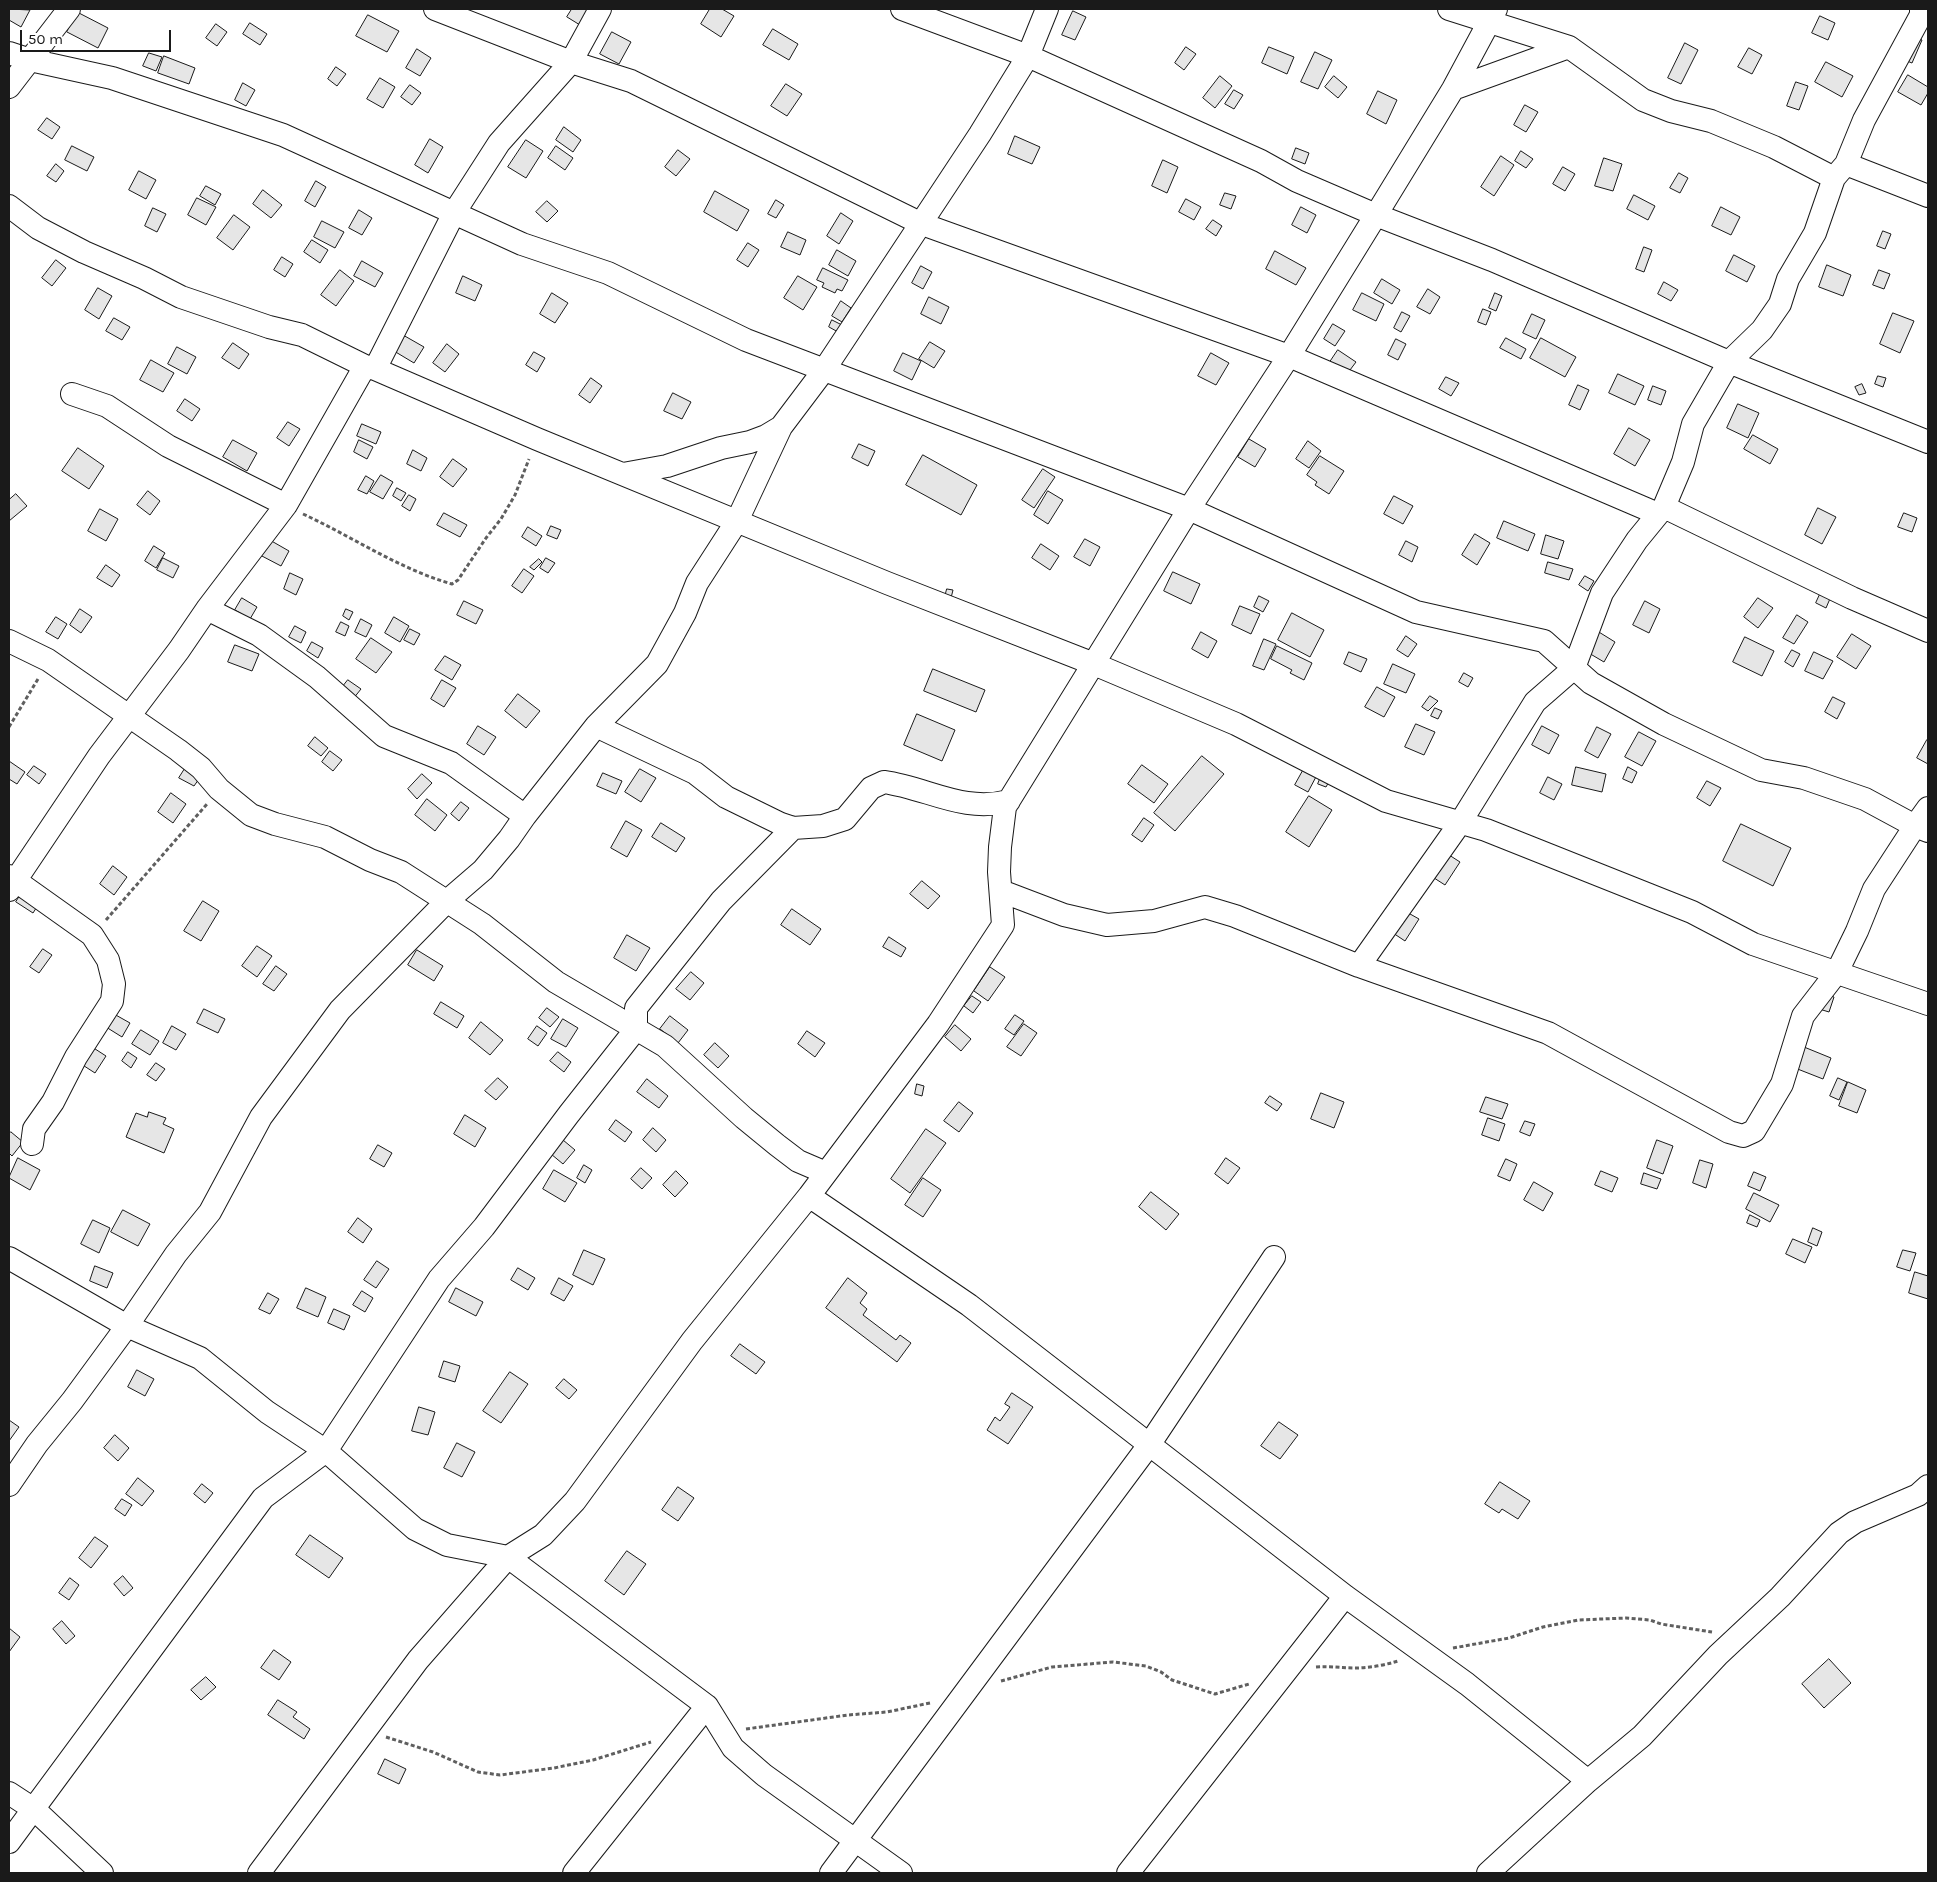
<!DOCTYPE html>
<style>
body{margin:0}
#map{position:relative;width:1937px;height:1882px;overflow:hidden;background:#fff;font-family:Karla,sans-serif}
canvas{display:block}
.frame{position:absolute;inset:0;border:10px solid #1a1a1a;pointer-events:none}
.scale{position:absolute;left:20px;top:30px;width:151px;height:22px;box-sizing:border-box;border:2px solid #1a1a1a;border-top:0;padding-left:6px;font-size:15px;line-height:18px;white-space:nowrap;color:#1a1a1a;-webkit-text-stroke:4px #fff;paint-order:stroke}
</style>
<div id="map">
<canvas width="1937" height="1882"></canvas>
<div class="frame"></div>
<div class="scale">50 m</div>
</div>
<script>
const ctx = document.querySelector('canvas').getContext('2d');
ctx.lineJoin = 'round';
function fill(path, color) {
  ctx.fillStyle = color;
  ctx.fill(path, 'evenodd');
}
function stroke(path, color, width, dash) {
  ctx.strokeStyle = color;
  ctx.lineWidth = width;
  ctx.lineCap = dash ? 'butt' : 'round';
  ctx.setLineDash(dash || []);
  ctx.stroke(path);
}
const building = new Path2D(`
 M9,9l21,1 -9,17 -12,-7z
 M572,9h18l-10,16 -13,-8z
 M710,9h12l12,7 -13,21 -20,-13z
 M1073,11l13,6 -11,23 -13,-5z
 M77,12l31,16 -10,20 -31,-16z
 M368,15l31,16 -12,21 -31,-16z
 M1820,16l15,7 -7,17 -16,-7z
 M250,23l17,11 -7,11 -17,-11z
 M216,24l11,8 -10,14 -11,-8z
 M773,29l25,15 -9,16 -26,-15z
 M612,32l19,10 -12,22 -19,-10z
 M1912,35l10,5 -10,23 -10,-4z
 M1685,43l13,7 -17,34 -13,-6z
 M1186,47l10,7 -12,16 -9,-7z
 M1269,47l25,10 -7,17 -25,-11z
 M1749,48l13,7 -10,19 -14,-7z
 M417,49l14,9 -11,18 -14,-8z
 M1315,52l17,8 -14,29 -17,-7z
 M149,53l13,4 -6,14 -13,-5z
 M164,56l31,12 -6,16 -31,-11z
 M1826,62l27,14 -11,21 -27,-15z
 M336,67l10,7 -9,12 -9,-7z
 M1908,75l20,12v6l-7,12 -23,-13z
 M1220,76l12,10 -17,22 -12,-10z
 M1334,76l13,11 -9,11 -13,-11z
 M380,78l15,9 -12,21 -16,-9z
 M1796,82l12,4 -9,24 -12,-4z
 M243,83l12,7 -9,16 -11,-6z
 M786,84l16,10 -15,22 -16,-10z
 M410,85l11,8 -9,12 -11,-8z
 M1234,90l9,5 -9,14 -9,-5z
 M1378,91l19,9 -11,24 -19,-10z
 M1525,105l13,7 -12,20 -12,-7z
 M47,118l13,9 -8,12 -14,-9z
 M564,127l17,13 -8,12 -17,-12z
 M1015,136l25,11 -8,17 -24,-10z
 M430,139l13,8 -15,26 -13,-8z
 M526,140l17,11 -17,27 -18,-11z
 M72,146l22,11 -7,14 -22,-11z
 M556,146l17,12 -8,12 -17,-12z
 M1296,148l13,5 -4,11 -13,-5z
 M678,150l12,9 -14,17 -11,-9z
 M1521,151l12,8 -7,9 -11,-7z
 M1501,156l13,9 -20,31 -13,-9z
 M1604,158l18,6 -9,27 -18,-5z
 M1163,160l15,7 -11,26 -15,-7z
 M56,164l8,7 -8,11 -9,-6z
 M1563,167l12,7 -10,17 -12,-7z
 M139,171l17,9 -10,19 -17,-9z
 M1679,173l9,5 -8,15 -10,-5z
 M316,181l10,6 -11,20 -10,-6z
 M206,186l15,8 -6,11 -15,-9z
 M263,190l19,15 -11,13 -18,-14z
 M715,191l34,19 -12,21 -33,-19z
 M1225,193l11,3 -5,13 -11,-4z
 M1634,195l21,11 -7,14 -21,-11z
 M197,198l19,9 -10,18 -18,-10z
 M1186,199l15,8 -7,13 -15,-8z
 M776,200l8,5 -8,13 -8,-4z
 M547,201l11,10 -11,11 -11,-10z
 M1301,207l15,8 -9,18 -15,-8z
 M1721,207l19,10 -9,18 -19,-9z
 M153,208l13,6 -9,18 -12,-6z
 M359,210l13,8 -10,17 -13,-7z
 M841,213l12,8 -14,23 -12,-8z
 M234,215l16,12 -17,23 -16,-12z
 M1213,220l9,6 -6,10 -10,-7z
 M322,221l22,11 -9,16 -21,-11z
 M1883,231l8,3 -6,15 -8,-3z
 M788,232l18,8 -6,15 -19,-8z
 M312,240l16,10 -8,13 -16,-11z
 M748,243l11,7 -11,17 -11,-7z
 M1644,247l8,3 -8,22 -8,-3z
 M837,250l19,11 -8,15 -19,-11z
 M1275,251l31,17 -10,17 -30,-16z
 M1734,255l21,11 -8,16 -21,-11z
 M282,257l11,7 -8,13 -11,-7z
 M56,260l10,8 -14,18 -10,-8z
 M362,261l21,12 -8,14 -21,-11z
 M1827,265l24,10 -8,21 -24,-9z
 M921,266l11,6 -9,17 -11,-6z
 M823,268l25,12 -6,11 -5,-2 -2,4 -13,-6 2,-4 -7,-3z
 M340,270l14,11 -18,25 -15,-11z
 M1879,270l11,4 -6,15 -11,-4z
 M463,276l19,9 -7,16 -19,-8z
 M798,276l19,11 -14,23 -19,-12z
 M1382,279l18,11 -8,14 -18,-11z
 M1664,282l14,8 -7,11 -13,-7z
 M98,288l14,8 -13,23 -14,-9z
 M1428,289l12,8 -10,17 -13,-7z
 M552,293l16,10 -13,20 -15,-9z
 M1362,293l22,11 -8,17 -23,-11z
 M1495,293l7,3 -6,15 -7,-3z
 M929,297l20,10 -8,17 -20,-10z
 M841,301l10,7 -9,14 -10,-6z
 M1483,309l8,3 -5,13 -8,-3z
 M1402,312l8,4 -9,16 -7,-4z
 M1893,313l21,8 -14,32 -20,-9z
 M1532,314l13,6 -9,19 -13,-6z
 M114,318l16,9 -8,13 -16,-9z
 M832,320l10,5 -4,7 -9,-5z
 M1333,324l12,7 -10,15 -11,-7z
 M403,335l21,12 -10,16 -20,-12z
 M1506,338l20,11 -5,10 -21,-11z
 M1541,338l35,19 -11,20 -35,-19z
 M1396,339l10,5 -8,16 -10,-5z
 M930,342l15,9 -11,17 -15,-9z
 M233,343l16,11 -10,15 -17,-11z
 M447,344l12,10 -14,18 -12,-9z
 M177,347l19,10 -9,17 -19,-10z
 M1338,350l18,12 -9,12 -17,-12z
 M534,352l11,6 -8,14 -11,-7z
 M903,353l18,8 -9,19 -18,-9z
 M1211,353l18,10 -13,22 -18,-9z
 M151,360l23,13 -11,19 -23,-12z
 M1618,374l26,12 -9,19 -26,-12z
 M1878,376l8,2 -3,9 -8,-3z
 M1446,377l13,6 -8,13 -12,-7z
 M591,378l11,8 -12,17 -11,-8z
 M1862,384l4,9 -7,2 -4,-8z
 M1578,385l11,5 -9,20 -11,-5z
 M1653,386l13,5 -5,14 -13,-5z
 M673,393l18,9 -9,17 -18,-8z
 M185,399l15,10 -8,12 -15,-10z
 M1738,404l21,9 -11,25 -21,-10z
 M288,422l12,7 -11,17 -12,-8z
 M362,424l19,8 -5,12 -19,-8z
 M1629,428l21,12 -15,26 -21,-12z
 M1753,435l25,14 -8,15 -26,-15z
 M1249,439l17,10 -11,18 -17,-10z
 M233,440l24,13 -10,18 -24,-14z
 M359,440l14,7 -6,12 -13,-7z
 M1308,441l13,10 -12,17 -13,-9z
 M859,444l16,7 -7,15 -16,-8z
 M78,448l26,18 -15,23 -27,-18z
 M413,450l14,8 -6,13 -14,-7z
 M923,455l54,30 -16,30 -55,-30z
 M1320,456l24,15 -15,23 -14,-9 2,-3 -10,-7z
 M453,459l14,10 -14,18 -13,-10z
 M1043,469l12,8 -21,31 -12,-8z
 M381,475l12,7 -10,17 -13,-7z
 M366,476l8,5 -7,13 -9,-4z
 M397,488l9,5 -5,8 -8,-5z
 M148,491l12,10 -10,14 -13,-10z
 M1048,491l15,9 -15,24 -14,-9z
 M16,494l11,12 -18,15v-21z
 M409,495l7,4 -6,12 -8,-5z
 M1394,496l19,10 -10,18 -19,-10z
 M1818,508l18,9 -14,27 -17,-9z
 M100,509l18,10 -12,22 -18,-10z
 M444,513l23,12 -7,12 -23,-12z
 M1904,513l13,5 -5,14 -14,-5z
 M1504,521l31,13 -7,17 -31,-13z
 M551,526l10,4 -4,9 -10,-4z
 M528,527l14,9 -6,10 -14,-9z
 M1475,534l15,9 -13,22 -15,-10z
 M1546,535l18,6 -6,18 -17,-5z
 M268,539l21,12 -8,15 -21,-11z
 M1085,539l15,8 -10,19 -16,-9z
 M1406,541l12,6 -6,15 -13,-7z
 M1041,544l18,12 -9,14 -18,-12z
 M154,546l11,7 -9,15 -11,-7z
 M163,558l16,8 -6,12 -16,-8z
 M546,558l9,5 -7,10 -8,-5z
 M539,559l3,3 -8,8 -4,-3z
 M1548,562l25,7 -4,11 -24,-7z
 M106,565l14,10 -8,12 -15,-9z
 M524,569l10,7 -12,17 -10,-7z
 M1173,572l27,12 -9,20 -27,-13z
 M290,573l13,6 -7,16 -12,-6z
 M1585,576l9,5 -6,10 -9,-6z
 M947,589l6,1 -2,8 -6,-1z
 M1822,590l10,4 -6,14 -10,-5z
 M1259,596l10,5 -6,11 -9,-5z
 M242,598l15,9 -7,12 -15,-9z
 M1758,598l15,10 -15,20 -14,-11z
 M464,601l19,9 -7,14 -19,-9z
 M1645,601l15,8 -11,24 -16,-8z
 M1240,606l20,8 -9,20 -19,-9z
 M80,609l12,8 -11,16 -11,-8z
 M346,609l7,3 -4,8 -6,-4z
 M1292,613l32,17 -14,27 -32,-17z
 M1797,615l11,7 -14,22 -11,-6z
 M56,617l11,7 -9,15 -12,-7z
 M394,617l15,9 -9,16 -15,-9z
 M361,619l11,6 -6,12 -11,-5z
 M341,622l8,4 -4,10 -9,-4z
 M295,626l11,6 -5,11 -12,-6z
 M410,629l10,5 -6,11 -10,-5z
 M1594,629l21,13 -11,20 -22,-13z
 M1201,632l16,9 -9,17 -16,-9z
 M1852,634l19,12 -15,23 -19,-12z
 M1406,636l11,8 -9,13 -11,-7z
 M1745,637l29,14 -12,25 -29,-14z
 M371,638l21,14 -16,21 -20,-14z
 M1264,639l12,5 -12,26 -11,-4z
 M312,642l11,6 -5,10 -11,-7z
 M235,645l24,9 -7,17 -24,-9z
 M1277,646l35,17 -8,17 -14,-7 2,-3 -21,-11z
 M1792,650l8,4 -7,13 -8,-5z
 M1349,652l18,7 -6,13 -17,-8z
 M1814,652l19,9 -10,18 -18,-8z
 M445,656l16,9 -9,15 -17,-10z
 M1393,664l22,10 -9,19 -22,-9z
 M933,669l52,21 -9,22 -52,-21z
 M1464,673l9,5 -5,9 -9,-5z
 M348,680l13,9 -8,10 -12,-10z
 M442,680l14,8 -12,19 -13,-8z
 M1377,687l18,10 -11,20 -19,-10z
 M518,694l22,17 -14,17 -21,-17z
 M1430,696l8,5 -10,10 -6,-4z
 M1833,697l12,6 -8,16 -12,-7z
 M1435,708l7,3 -4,8 -7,-3z
 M917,714l38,16 -13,31 -38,-16z
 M1416,724l19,8 -11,23 -19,-8z
 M478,726l18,11 -12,18 -17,-11z
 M1542,726l17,9 -10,19 -17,-9z
 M1597,727l14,7 -13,24 -13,-7z
 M1639,732l17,9 -14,25 -17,-9z
 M315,737l13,11 -7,8 -13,-10z
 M1927,740l1,1v23l-11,-6z
 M330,751l12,9 -9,11 -11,-9z
 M1202,756l22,18 -49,57 -21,-18z
 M9,761l16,11 -8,12 -8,-5z
 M1142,765l26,19 -14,19 -26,-19z
 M34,766l12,8 -7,10 -12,-9z
 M186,767l15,9 -7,10 -15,-8z
 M1305,767l13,6 -10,19 -13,-7z
 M1576,767l30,7 -4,18 -30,-7z
 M1628,767l9,5 -5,11 -9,-4z
 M640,769l16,9 -15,24 -16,-10z
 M603,773l19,8 -6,13 -19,-8z
 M422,774l10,9 -15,16 -9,-10z
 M1322,774l9,4 -5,9 -8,-3z
 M1548,777l14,7 -8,16 -14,-7z
 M1707,781l14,7 -11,18 -13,-8z
 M171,793l15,11 -13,19 -15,-11z
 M1309,796l23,14 -23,37 -23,-15z
 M427,799l20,16 -12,16 -20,-16z
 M461,802l8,6 -10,13 -8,-7z
 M1144,818l10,7 -12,17 -10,-7z
 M626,821l16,9 -15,27 -16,-9z
 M661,823l24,15 -9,14 -24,-15z
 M1741,824l50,24 -18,38 -50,-25z
 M1446,853l14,9 -15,23 -14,-9z
 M113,866l14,11 -13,18 -14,-11z
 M922,881l18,15 -12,13 -18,-15z
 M23,891l17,11 -7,11 -17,-11z
 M203,901l16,10 -18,30 -17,-10z
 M792,909l29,20 -11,16 -29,-20z
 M1403,910l16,9 -14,22 -15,-10z
 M627,935l23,13 -14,23 -22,-13z
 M889,937l17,11 -5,9 -18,-10z
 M257,946l15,10 -15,21 -15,-11z
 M43,949l9,6 -13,18 -9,-6z
 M417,950l26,16 -9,15 -26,-16z
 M276,966l11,8 -13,17 -11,-7z
 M990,967l15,10 -17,24 -14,-10z
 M691,972l13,11 -14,17 -14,-11z
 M1821,992l13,5 -5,15 -13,-4z
 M972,996l9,6 -8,11 -9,-7z
 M441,1002l23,14 -7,12 -23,-14z
 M547,1008l12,9 -9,10 -11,-9z
 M204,1009l21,10 -7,14 -21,-10z
 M114,1014l16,9 -8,14 -16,-10z
 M1015,1015l9,6 -10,14 -9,-6z
 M670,1016l18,14 -10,13 -18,-14z
 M563,1019l15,9 -12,19 -15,-8z
 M481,1022l22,18 -13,15 -21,-17z
 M1024,1024l13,9 -16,23 -14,-9z
 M955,1025l16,14 -10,12 -16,-14z
 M172,1026l14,8 -10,16 -13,-7z
 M537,1026l10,7 -9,13 -10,-7z
 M141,1030l18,11 -9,14 -18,-11z
 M807,1031l18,12 -10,14 -17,-13z
 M715,1043l14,13 -11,12 -14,-13z
 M89,1045l17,11 -11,17 -17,-11z
 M1804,1047l27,11 -8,21 -28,-11z
 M128,1052l9,6 -6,10 -9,-7z
 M558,1052l13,10 -7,10 -14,-11z
 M156,1063l9,6 -9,12 -9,-6z
 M498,1078l10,9 -12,13 -11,-9z
 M1838,1078l9,4 -8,18 -9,-4z
 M647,1079l21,17 -9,12 -22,-16z
 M1848,1082l18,8 -9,23 -18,-7z
 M917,1084l7,2 -2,10 -7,-2z
 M1321,1093l23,9 -10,26 -23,-9z
 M1270,1096l12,8 -5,7 -12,-8z
 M1486,1097l22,7 -6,15 -22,-7z
 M959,1102l14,11 -14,19 -15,-11z
 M149,1112l17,6 -3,6 11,5 -10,24 -38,-16 10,-24 11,4z
 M465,1115l21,13 -11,19 -21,-13z
 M1488,1118l17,6 -6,17 -17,-6z
 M616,1120l16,12 -7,10 -16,-12z
 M1525,1121l10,3 -5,12 -10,-4z
 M653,1128l13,12 -10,12 -13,-12z
 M926,1129l20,14 -36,50 -19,-14z
 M11,1132l12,10 -11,14 -3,-3v-19z
 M563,1140l12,10 -12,14 -12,-10z
 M1657,1140l16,6 -10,28 -16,-6z
 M378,1145l14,8 -8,14 -14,-8z
 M18,1158l22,12 -10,20 -21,-12z
 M1226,1158l14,10 -12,16 -13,-10z
 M1506,1159l11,5 -7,17 -12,-5z
 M1700,1160l13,4 -7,24 -13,-5z
 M584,1165l8,5 -7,13 -8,-5z
 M641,1168l11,10 -10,11 -11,-10z
 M554,1170l23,13 -12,19 -22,-13z
 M676,1171l12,12 -13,14 -12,-12z
 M1601,1171l17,7 -6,14 -17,-7z
 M1754,1172l12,5 -6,14 -12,-5z
 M1644,1173l17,6 -4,10 -16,-5z
 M923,1178l18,12 -18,27 -18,-12z
 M1534,1182l19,11 -10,18 -19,-11z
 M1151,1192l28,22 -13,16 -27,-23z
 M1754,1193l25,12 -9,17 -24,-13z
 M123,1210l27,14 -12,22 -27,-14z
 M1750,1215l10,5 -3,7 -10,-4z
 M358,1218l14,11 -9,14 -15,-11z
 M93,1220l17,8 -11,25 -18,-9z
 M1813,1228l9,4 -5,14 -9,-4z
 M1793,1239l19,8 -7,16 -19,-9z
 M584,1250l21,9 -12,26 -20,-10z
 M1903,1250l13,3 -6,18 -13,-4z
 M377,1261l12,8 -13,19 -12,-8z
 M95,1266l18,7 -6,15 -17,-7z
 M518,1268l17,10 -7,12 -17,-10z
 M1915,1272l13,4v23l-19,-6z
 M559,1278l14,8 -9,15 -13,-7z
 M848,1278l19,15 -7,10 7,6 -4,6 33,25 4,-5 11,8 -14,19 -71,-54z
 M306,1288l20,9 -8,20 -21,-9z
 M456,1288l27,14 -7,14 -27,-14z
 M362,1291l11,7 -8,14 -12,-7z
 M268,1293l11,6 -9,15 -11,-5z
 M334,1309l16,7 -6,14 -16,-7z
 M740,1344l25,18 -9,12 -25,-18z
 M444,1361l16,5 -5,16 -16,-5z
 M137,1370l17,9 -9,17 -17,-9z
 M510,1372l18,12 -27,39 -18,-12z
 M564,1379l13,11 -8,9 -13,-11z
 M1012,1393l21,14 -25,37 -21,-14 8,-13 5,4 10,-14 -5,-3z
 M419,1407l16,5 -7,23 -16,-4z
 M9,1420l10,7 -10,14z
 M1279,1422l19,13 -18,24 -19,-13z
 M115,1435l14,13 -11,13 -14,-13z
 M457,1443l18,9 -13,25 -18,-9z
 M138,1478l16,13 -12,15 -16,-12z
 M1500,1482l30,19 -12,18 -16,-10 -3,4 -14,-9z
 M202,1484l11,9 -8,10 -11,-9z
 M678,1487l16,11 -16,23 -16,-11z
 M122,1499l10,6 -7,11 -10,-7z
 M310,1535l33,23 -14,20 -33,-23z
 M95,1537l13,9 -17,22 -12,-10z
 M627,1551l19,13 -22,31 -19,-14z
 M123,1576l10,12 -9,8 -10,-12z
 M70,1578l9,7 -10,15 -10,-7z
 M62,1621l13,15 -9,8 -13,-15z
 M9,1628l11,9 -11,15z
 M274,1650l17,12 -12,18 -18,-12z
 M1829,1659l22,24 -27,25 -22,-24z
 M206,1677l10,10 -15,13 -10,-10z
 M278,1700l19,12 -4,5 17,12 -6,10 -36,-24z
 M385,1759l21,10 -7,15 -21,-10z`);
const path = new Path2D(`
 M303,514c50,23 96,55 149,70l6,-4 28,-42 15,-19 14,-24 14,-36
 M9,727l29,-48
 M106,920l101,-116
 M1453,1648l56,-10 34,-11 35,-7 48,-2 24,2 11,4 51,8
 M1316,1667c14,-1 26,1 39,1 15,0 30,-3 43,-7
 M1001,1681l51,-14 61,-5 33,4 15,6 11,8 43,14 34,-10
 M746,1729l102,-14 39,-3 43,-9
 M386,1737l47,15 45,20 22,3 54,-7 39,-8 58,-18`);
const minor = new Path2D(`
 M435,9l136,53 60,19 291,143 367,132 369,158
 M902,9l126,47 233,105 36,20 79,34 116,45 237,102 199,80
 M1449,9l120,38 74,53 28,11 40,10 63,26 60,31
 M9,53l21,7 82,18 171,57 239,109 86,29 138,67 443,169 227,103 128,29 47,42 73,41 97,46 43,8 61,21 50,27 13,5
 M9,87l60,-78
 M1453,89l116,-42
 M1846,164l82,32
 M9,206l29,22 46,24 60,26 37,19 88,30 33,8 63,31
 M375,369l162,70 350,144 207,81 142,60 150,77 100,29 206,82 61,32 175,60
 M72,394l35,12 61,40 118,59
 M623,474l44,-8 54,-18 29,-6 16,-6 15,-9 43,-57 156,-236 48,-78 19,-47
 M1664,507l188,91 76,33
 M207,609l52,26 58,42 67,59 67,27 74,53
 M9,641l39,19 130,90 23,18 18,21 32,26 24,9 50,13 45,23 31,12 81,52 74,58 109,64 79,72 33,27 21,16 28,12
 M596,726l99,47 31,24 55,27 12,4 30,-2 22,-7 26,-31 13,-6c44,6 79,31 125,19
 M9,876l83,59 16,25 6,24 -2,17 -36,56 -23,45 -19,27 -2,15
 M9,890l90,-134 80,-106 28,-41 79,-104 79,-139 10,3 79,-156 45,-70 72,-81 29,-53
 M1001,891l63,24 43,10 47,-4 51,-14 30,9 124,50 189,67 181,99 14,4 11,-5 28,-47 21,-68 34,-44 20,-41 17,-42 41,-63 13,-18
 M1359,966l101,-143 75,-121 39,-34 28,-75 35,-53 27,-33 19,-45 10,-38 36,-62 33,-32 18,-26 8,-25 27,-46 19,-55 12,-14 18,-44 57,-105v-6
 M809,1196l160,109 376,291 122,88 121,97
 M9,1258l118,68 73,32 67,54 59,39 113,-172 45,-52 85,-113 67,-85v-21l85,-107 72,-73
 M9,1485l28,-41 35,-43 55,-75 49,-72 34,-42 51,-95 79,-107 107,-109 36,-31 26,-31 16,-23 71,-90 61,-62 28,-51 12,-30 40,-62 44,-94
 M9,1793l26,17 67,63
 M9,1842l254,-344 63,-47 89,78 32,16 61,12 199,149 26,42 31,27 137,98
 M259,1873l159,-213 90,-103 35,-22 32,-34 117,-160 117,-145 129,-172 65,-99 -4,-53 1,-25 5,-40 184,-298 100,-153 87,-141 77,-126 43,-80
 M574,1873l133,-167
 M831,1873l318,-428 125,-188
 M1128,1873l217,-277
 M1488,1873l100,-92 54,-45 76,-81 62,-58 59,-64 16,-11 63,-27 10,-9`);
fill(building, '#e6e6e6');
stroke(building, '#1a1a1a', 1);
stroke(minor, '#1a1a1a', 24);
stroke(path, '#5f5f5f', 3, [4, 2.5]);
stroke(minor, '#fff', 22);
</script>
